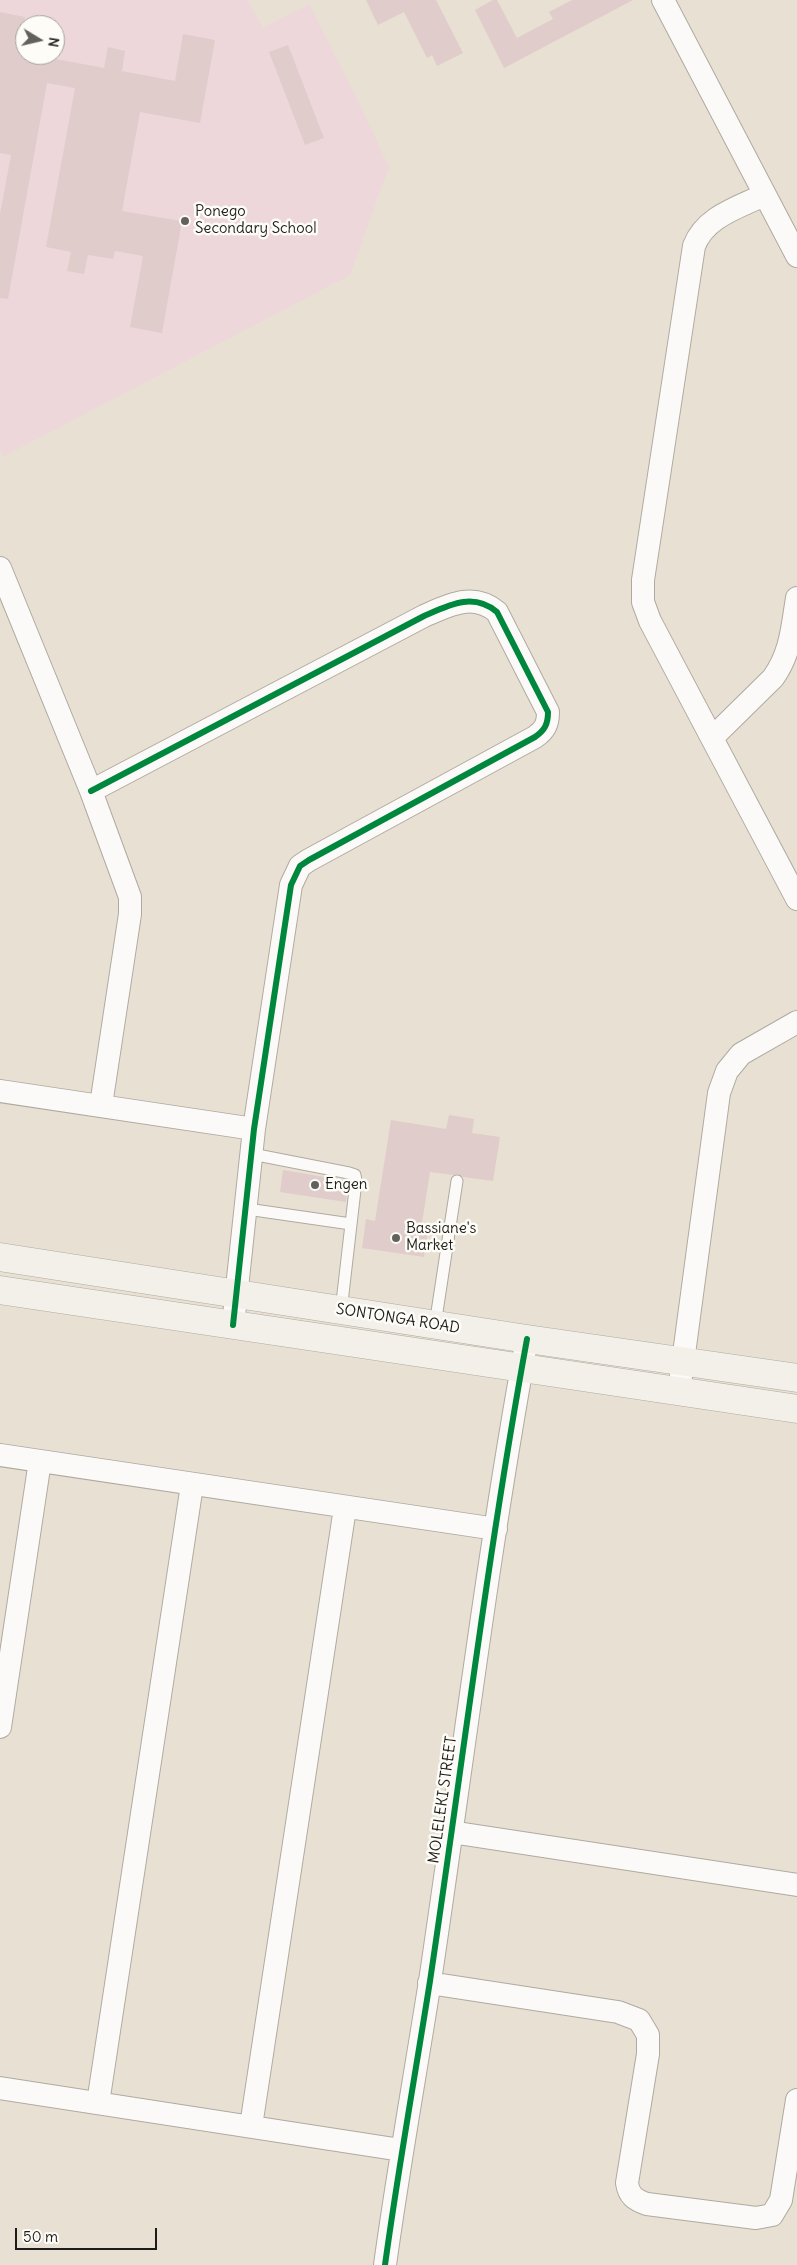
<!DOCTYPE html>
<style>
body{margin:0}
#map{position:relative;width:797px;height:2265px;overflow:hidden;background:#e8e0d2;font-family:Delius,sans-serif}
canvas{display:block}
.north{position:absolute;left:15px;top:15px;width:50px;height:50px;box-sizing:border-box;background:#fdfcf7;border:1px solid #a3a29f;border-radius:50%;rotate:99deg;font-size:14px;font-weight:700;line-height:20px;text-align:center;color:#1c1c1c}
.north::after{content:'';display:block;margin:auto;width:18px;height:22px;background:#63615c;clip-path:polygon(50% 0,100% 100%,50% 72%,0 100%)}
.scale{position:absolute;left:15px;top:2228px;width:142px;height:22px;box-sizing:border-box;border:2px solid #1c1c1c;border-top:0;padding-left:6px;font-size:15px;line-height:18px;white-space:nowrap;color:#1c1c1c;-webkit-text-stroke:4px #fdfcf7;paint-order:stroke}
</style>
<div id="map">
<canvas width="797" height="2265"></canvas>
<div class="north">N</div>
<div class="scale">50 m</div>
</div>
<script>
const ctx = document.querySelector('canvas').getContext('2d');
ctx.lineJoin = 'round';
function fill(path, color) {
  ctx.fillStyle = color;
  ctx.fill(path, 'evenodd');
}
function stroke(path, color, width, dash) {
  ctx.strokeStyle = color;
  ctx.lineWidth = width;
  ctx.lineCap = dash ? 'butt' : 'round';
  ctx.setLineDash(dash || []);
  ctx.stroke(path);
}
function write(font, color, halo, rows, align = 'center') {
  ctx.font = font + ' Delius,sans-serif';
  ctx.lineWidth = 5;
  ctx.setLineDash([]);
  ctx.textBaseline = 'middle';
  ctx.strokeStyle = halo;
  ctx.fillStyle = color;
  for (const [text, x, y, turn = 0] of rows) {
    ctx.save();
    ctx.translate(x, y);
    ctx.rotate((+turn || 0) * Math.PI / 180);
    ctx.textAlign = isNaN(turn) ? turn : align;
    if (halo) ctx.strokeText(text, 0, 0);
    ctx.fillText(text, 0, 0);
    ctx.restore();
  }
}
const built = new Path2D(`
 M0,0h248l15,28 46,-24 53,105 27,58 -39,108 -347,182 -3,-8zM25,25h30v30h-30z`);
const building = new Path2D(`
 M366,0h70l27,53 -26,13 -5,-11 -5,3 -23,-46 -26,13z
 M493,0h4l20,38 36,-19 -4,-7 23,-12h61l-129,68 -29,-58z
 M0,12l25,5v38h32l-1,4 48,9 4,-21 17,4 -3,20 53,10 8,-47 32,6 -15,83 -60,-11 -18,99 60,10 -20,112 -32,-6 13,-71 -28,-5 -2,8 -25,-4 -4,19 -17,-3 4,-19 -25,-5 29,-159 -28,-5 -39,216 -8,-1v-84l11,-59 -11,-2z
 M288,45l36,93 -19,7 -36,-93z
 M449,1115l25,4 -2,14 28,4 -7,44 -30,-4 -5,-3 -5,1 -23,-3 -9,57 7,1 -4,27 -62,-9 4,-29 9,2 16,-101 55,9z
 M283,1170l65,11 -2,21 -66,-10z`);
const service = new Path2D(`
 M252,1154l97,19 6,2 1,6 -15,130
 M247,1209l104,15
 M435,1325l22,-144`);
const minor = new Path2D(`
 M663,0l134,256
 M764,195c-27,13 -59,22 -70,51l-51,334v22l7,19 147,278
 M0,568l91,223 39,106v17l-29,191
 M713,737l60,-59c18,-25 19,-50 24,-80
 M91,791l333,-175c25,-11 49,-24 73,-4l51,100c0,12 -3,18 -13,25l-226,123 -9,6 -9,19 -37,244 -21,196
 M0,1091l254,38
 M679,1391l40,-298 8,-22 14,-17 56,-32
 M0,1455l496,74
 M0,1727l40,-266
 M451,1832l346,53
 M429,1983l189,29 21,8 9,15v19l-21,129c2,13 8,17 20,21l109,14 16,-3 9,-15 16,-100
 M0,2088l401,62
 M98,2103l94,-618
 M251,2126l94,-618
 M385,2265c13,-95 30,-189 45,-284 32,-214 58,-429 97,-642`);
const secondary = new Path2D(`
 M0,1257l527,82 270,39
 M0,1290l797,119`);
const cycleway = new Path2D(`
 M91,791l333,-175c25,-11 49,-24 73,-4l51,100c0,12 -3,18 -13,25l-226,123 -9,6 -9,19 -37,244 -21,196
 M385,2265c13,-95 30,-189 45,-284 32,-214 58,-429 97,-642`);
const markers = [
 [185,221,5,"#63615c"],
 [315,1185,5,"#63615c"],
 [396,1238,5,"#63615c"]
];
const poiNames = [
 ["Ponego",195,212],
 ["Secondary School",195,229],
 ["Engen",325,1185],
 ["Bassiane's",406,1229],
 ["Market",406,1246]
];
const streetNames = [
 ["SONTONGA ROAD",398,1319,9],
 ["MOLELEKI STREET",443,1800,-82]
];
fill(built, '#edd7db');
fill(building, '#e0cccb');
stroke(service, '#afaaa1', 13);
stroke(minor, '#afaaa1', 24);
stroke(secondary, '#afaaa1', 29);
stroke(service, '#fcfaf8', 11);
stroke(minor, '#fcfaf8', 22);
stroke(secondary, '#f3f0ea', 28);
stroke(cycleway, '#00873e', 6);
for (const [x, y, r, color] of markers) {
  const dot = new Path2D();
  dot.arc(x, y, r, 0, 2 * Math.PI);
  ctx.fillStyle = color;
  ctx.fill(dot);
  stroke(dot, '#fdfcf7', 2);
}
write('15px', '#1c1c1c', '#fdfcf7', poiNames, 'left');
write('15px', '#1c1c1c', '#fdfcf7', streetNames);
</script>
